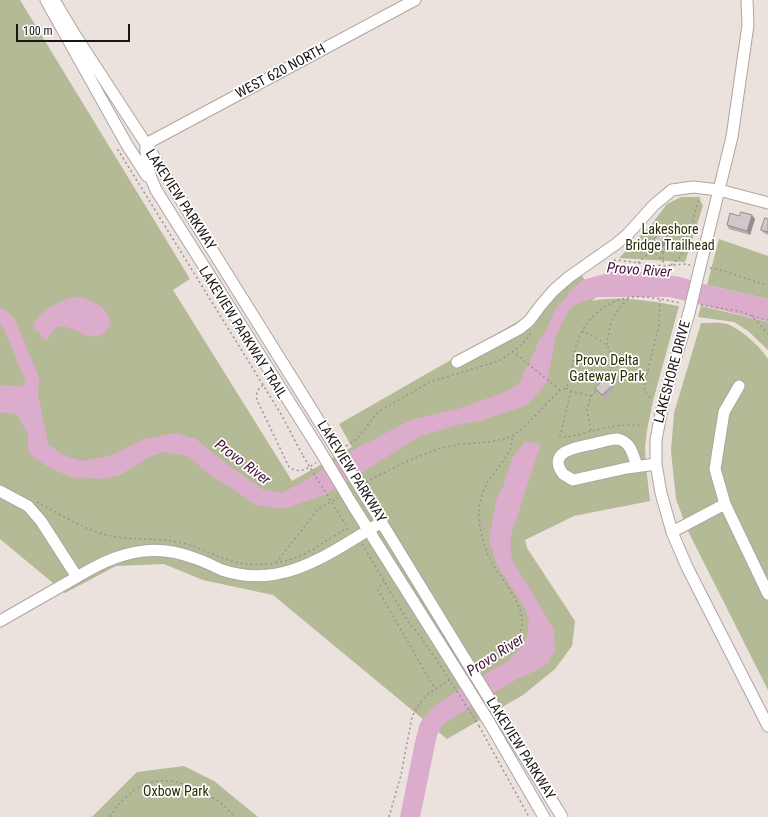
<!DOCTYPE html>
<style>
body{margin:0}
#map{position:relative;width:768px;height:817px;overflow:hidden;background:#ebe1dd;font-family:"Roboto Condensed",sans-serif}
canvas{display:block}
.scale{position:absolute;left:16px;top:24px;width:114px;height:18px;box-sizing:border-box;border:2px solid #191614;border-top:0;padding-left:5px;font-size:12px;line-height:14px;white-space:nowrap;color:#191614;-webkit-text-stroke:3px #fff;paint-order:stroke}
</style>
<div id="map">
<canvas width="768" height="817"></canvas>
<div class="scale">100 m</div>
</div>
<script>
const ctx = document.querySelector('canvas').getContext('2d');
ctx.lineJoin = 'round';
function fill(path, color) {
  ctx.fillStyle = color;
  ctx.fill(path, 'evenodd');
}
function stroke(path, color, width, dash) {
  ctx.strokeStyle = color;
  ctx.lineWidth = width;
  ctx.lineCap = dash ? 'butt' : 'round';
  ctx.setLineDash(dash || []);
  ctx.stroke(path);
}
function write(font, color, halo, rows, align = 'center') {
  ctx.font = font + ' "Roboto Condensed",sans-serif';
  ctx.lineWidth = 3.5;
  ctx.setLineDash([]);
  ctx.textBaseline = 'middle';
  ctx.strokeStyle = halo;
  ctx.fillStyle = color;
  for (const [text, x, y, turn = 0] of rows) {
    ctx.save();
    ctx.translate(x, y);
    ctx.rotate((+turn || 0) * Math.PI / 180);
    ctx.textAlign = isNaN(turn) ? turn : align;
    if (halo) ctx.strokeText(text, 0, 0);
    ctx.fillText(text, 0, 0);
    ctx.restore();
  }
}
const green = new Path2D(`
 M0,0h20l170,279 -17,11 119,191 60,-34 -13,-23 206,-118 35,-34 15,26 -3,3c29,-6 58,0 87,5l-26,95 -6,29 -2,18 1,18 4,35 -76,15 -49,24 2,8 48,73 -3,25 -17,23 -32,26 -76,44 -174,-144 -70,-15 -39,-16 -48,2 -51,27 -65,-54z
 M681,197h18l4,9 -18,56 -66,-4 32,-33 16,-21z
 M719,239l49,17v43l-61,-14z
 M701,306l67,16v28l-20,-19 -14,-9 -36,-5z
 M701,323c8,0 19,-1 26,1 14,5 34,23 41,35v331l-81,-161 -11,-30 -5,-48 3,-38z
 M184,766l30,15 44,36h-166l45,-45z`);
const water = new Path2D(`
 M611,272h39l30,5 27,8 61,14v23l-98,-25h-72l-19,6 -8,4 -5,8 -10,20 -9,48 -20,22 -44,15 -25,5 -37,11 -98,60 -40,13 -28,-4 -22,-16 -17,-10 -29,-23 -22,-4 -16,5 -29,18 -19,4 -30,-2 -23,-10 -16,-11 -4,-8v-13l-10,-20 -18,-3v-27l22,1 17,13 9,45 15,11 19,6 28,-5 34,-17 32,-6 20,6 32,26 36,25 18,3 21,-11 50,-32 60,-31 45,-10 47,-17 15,-9 6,-15 9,-17 4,-12 5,-4 10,-23 6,-9 6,-5 3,-6 14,-12z
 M74,297c13,0 37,10 36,26 -1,4 -3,8 -6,10 -20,16 -42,-27 -56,6l-3,1 -6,-8 -5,-3v-6c9,-13 24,-22 40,-26z
 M525,442l16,2 -30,91 -1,9 2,15 11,20 6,8 24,41 1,4 1,20 -5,5v5l-15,9 -18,8 -74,45 -6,11 -17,82h-20l15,-75 5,-19 5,-7 12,-12 30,-20 40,-22 15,-15 6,-14 1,-13 -4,-12 -28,-43 -8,-26 7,-38 3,-8 4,-6 9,-29 10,-12z`);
const river = new Path2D(`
 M0,315l9,8 23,56 -2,32`);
const path = new Path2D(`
 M119,150h-1l163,264 22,42
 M663,235l11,-12
 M655,244l8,8 9,-10 -5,-5
 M652,250l11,11 1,4
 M663,252v8
 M609,261l7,-1 48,6 20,-2 6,1
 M638,263l14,-13 4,-7
 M671,265l8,-7 7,-10 13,-51
 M710,268c20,3 38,13 58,17
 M701,305l38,6 13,5 16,18
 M752,316l16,4
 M582,331c8,4 17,7 24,14 8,7 7,27 1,35
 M607,345c3,-25 5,-29 22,-47
 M512,351l48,39
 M263,385c-7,5 -7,9 -6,15l32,67c11,7 17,2 27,-4
 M566,388l5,3 20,5 -4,14 4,21
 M571,391l-11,45c10,3 21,-3 31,-5 17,-4 35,-8 52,-5
 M591,396l6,-6
 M650,398l-3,-3 -3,-8 15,-63 1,-26
 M346,446l11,-7 21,-27 52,-30 69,-21 21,-15 9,-9 2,-5
 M366,482l37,-19 37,-15 22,-4 27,-2 15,-3 8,-3 10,-7 38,-39 6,-2c7,-14 6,-30 11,-45 9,-28 35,-48 65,-46 14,0 26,4 39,6
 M37,502c25,13 51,31 80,35 20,3 40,1 60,5 19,3 34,13 51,18 25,8 51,5 74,-5 8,-3 16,-9 24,-14 6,-4 14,-8 20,-13
 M337,511l9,14v3l4,3
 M362,544l47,79 11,13 23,34
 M276,563l42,-54 20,-11
 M384,581l-6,9 57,99
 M479,664c12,-5 28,-11 36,-22 22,-29 -14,-60 -26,-85 -6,-12 -11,-34 -10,-47 1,-12 5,-22 11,-32 9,-13 24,-26 22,-42
 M479,726l50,91
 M110,817c5,-9 10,-14 17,-21 24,-22 50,-18 76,-3 6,3 12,5 16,9 6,4 11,10 16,15
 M389,817l12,-42 11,-58 7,-13 9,-10 23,-15`);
const minor = new Path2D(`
 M46,0l81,145 20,31
 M54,0l21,35 71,109 186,298
 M146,144l269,-144
 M146,145c-1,16 3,30 10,45l163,259
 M702,259l30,-122 16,-112 -1,-25
 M689,313l-25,85 -8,42v24l5,29 11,39 15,35 81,159
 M457,362l62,-33 10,-8 12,-16 13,-15 15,-13 47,-33 11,-9 27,-30 18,-15 21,-3 26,3 49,13
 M739,386l-15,26 -9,57 10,35 43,90
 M637,466c-4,-11 -6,-24 -19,-27 -8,0 -17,3 -25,5 -15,3 -47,7 -30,30l10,6 54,-12 29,-4
 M0,491l28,15 13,15 36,56
 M366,497l99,162
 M352,504l102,162
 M672,532l53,-28
 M0,621c21,-12 42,-24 63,-36 26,-15 51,-31 81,-34 17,-2 34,1 50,7 10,3 19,8 28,12 62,21 110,-19 160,-48
 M500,716l62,101
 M489,722l55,95`);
const pathBridge = new Path2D(`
 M303,456l34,55
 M443,670l36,56`);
const minorBridge = new Path2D(`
 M689,313l13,-54
 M332,442l34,55
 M319,449l33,55
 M465,659l35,57
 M454,666l35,56`);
const wall = new Path2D(`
 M739,216l16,3 -5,16 -21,-6 -2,-4z
 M768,219v16l-4,-2 -3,-3z
 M613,385l2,4 -11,10 -9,-11z`);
const shadedWall = new Path2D(`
 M752,215l3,4 -5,16 -3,-4z
 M667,236l2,4 -7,8 -2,-3z`);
const building = new Path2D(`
 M741,212l11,3 -5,16 -20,-6 3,-12 9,3z
 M765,218l3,1v13l-7,-2z
 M662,232l5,4 -7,9 -6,-5z
 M606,378l7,7 -11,10 -7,-7z`);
const streetNames = [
 ["WEST 620 NORTH",281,72,-28],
 ["LAKEVIEW PARKWAY",180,200,57],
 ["LAKEVIEW PARKWAY TRAIL",242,333,58],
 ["LAKESHORE DRIVE",673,372,-75],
 ["LAKEVIEW PARKWAY",351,472,58],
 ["LAKEVIEW PARKWAY",520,749,58]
];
const parkNames = [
 ["Lakeshore",670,230],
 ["Bridge Trailhead",670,246],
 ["Provo Delta",607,361],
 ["Gateway Park",607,377],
 ["Oxbow Park",176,792]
];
const waterNames = [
 ["Provo River",639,271,4],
 ["Provo River",242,463,37],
 ["Provo River",496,656,-33]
];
fill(green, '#b4b996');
fill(water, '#dcaccc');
stroke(river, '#dcaccc', 14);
stroke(minor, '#aea5a1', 13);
stroke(path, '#9b9390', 1.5, [2, 3]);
stroke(minor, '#fff', 11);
stroke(minorBridge, '#aea5a1', 13, []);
stroke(pathBridge, '#9b9390', 1.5, [2, 3]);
stroke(minorBridge, '#fff', 11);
fill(wall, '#b5acad');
fill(shadedWall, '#948c8d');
fill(building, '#d3c8c9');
stroke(building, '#948c8d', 1);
write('14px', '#191614', '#fff', streetNames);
write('14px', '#2a2d03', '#fff', parkNames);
write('italic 15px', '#460f3a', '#fff', waterNames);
</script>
